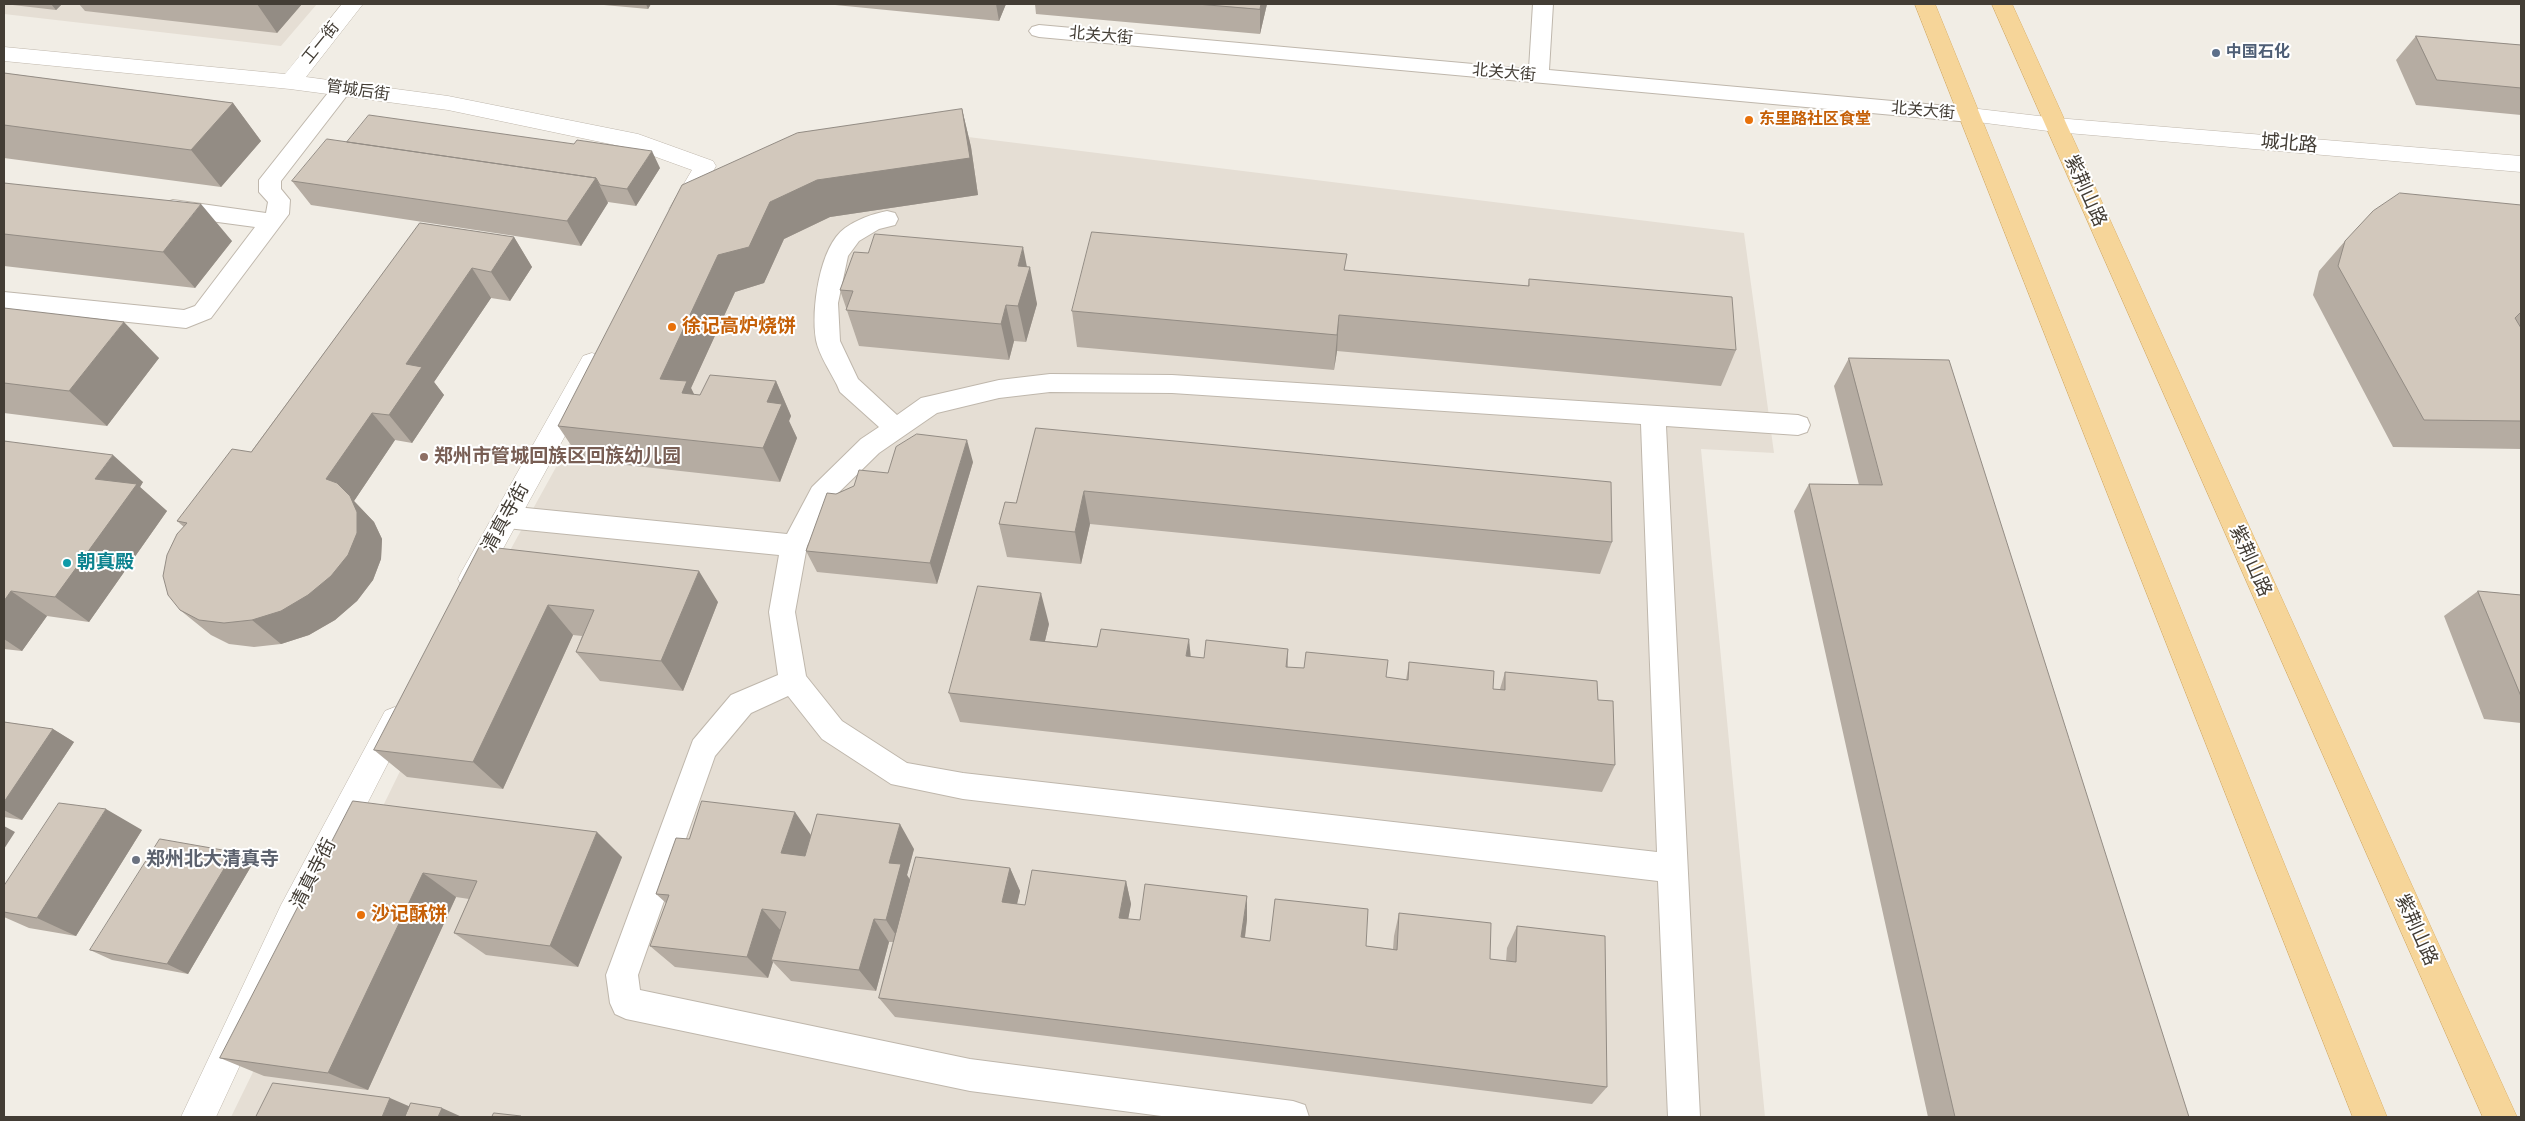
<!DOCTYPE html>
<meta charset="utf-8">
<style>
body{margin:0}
#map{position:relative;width:2525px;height:1121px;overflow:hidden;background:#f1ede5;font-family:"Space Grotesk",sans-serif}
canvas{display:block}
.frame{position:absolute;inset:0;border:5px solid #433d35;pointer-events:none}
</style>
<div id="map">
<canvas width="2525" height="1121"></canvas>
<div class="frame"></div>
</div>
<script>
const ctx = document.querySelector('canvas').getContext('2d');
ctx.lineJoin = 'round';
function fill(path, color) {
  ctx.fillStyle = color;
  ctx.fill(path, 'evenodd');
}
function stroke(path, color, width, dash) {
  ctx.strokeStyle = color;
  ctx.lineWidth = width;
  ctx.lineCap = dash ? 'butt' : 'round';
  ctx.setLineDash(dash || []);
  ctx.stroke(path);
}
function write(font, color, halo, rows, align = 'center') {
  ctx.font = font + ' "Space Grotesk","Noto Sans SC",sans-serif';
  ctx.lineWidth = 4;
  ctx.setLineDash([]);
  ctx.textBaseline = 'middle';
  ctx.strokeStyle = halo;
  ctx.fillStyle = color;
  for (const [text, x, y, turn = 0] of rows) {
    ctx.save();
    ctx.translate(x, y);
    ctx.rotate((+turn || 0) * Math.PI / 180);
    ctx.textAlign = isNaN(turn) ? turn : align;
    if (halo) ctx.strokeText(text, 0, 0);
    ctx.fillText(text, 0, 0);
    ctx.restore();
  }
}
const residential = new Path2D(`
 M4,4h313l-36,42 -277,-32z
 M968,137l776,96 30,220 -73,-4 64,668h-1534l261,-534 215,-389z`);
const lane = new Path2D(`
 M1533,4h20l-4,66 421,38 7,2 3,5 -3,5 -7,2 -931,-85 -7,-2 -3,-4 3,-4 7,-2 490,44z
 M342,82l7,2 3,5 -71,92v8l9,11 -1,14 -78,104 -25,10 -182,-19v-17l180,18 11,-4 60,-79 -82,-11 -8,-3 -3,-5 3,-5 8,-3 93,13 2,-11 -9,-10v-12l76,-96z
 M887,211l8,2 3,6 -3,6 -16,4 -20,12 -11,15 -10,47 2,38 18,38 39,36 24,-17 9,-2 69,-16 51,-6 122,1 626,40 9,3 3,7 -3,7 -9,3 -132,-9 34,691h-32l-10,-236 -695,-82 -72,-15 -69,-45 -34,-43 -37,17 -36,43 -77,219 2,15 330,69 323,42 12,4 4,12h-140l-199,-26 -344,-72 -11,-5 -5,-11 -4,-28 87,-235 38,-45 47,-20 -9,-63 10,-57 -273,-27 -9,-4 -4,-7 4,-7 9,-4 281,28 25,-47 49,-48 18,-12 -39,-35 -3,-7c-7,-14 -18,-30 -21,-45 -5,-30 3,-93 29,-112 13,-9 27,-14 42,-17zM1050,392l122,1 469,31 16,428 -694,-79 -56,-10 -65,-42 -36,-45 -11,-64 12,-66 23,-45 49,-48 58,-40 62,-15z`);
const street = new Path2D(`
 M342,4h21l-57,73 142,19 190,38 75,27 3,5 -27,49 -8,2 -8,-2 -4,-6 23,-39 -58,-21 -186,-39 -158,-21 -286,-28v-14l281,27z
 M1970,108l86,10 465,38v16l-465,-40 -94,-12 -3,-5 3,-5z
 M592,353l9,3 4,7 -123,224 -10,4 -10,-4 -4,-8 4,-8 121,-215z
 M395,707l10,4 5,9 -106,207 -88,190h-35l100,-212 104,-194z`);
const primary = new Path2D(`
 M1915,4h20l452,1113h-34z
 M1992,4h20l505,1113h-34z`);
const wall = new Path2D(`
 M4,4h58l-6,6z
 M79,4h223l-25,29 -192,-22z
 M593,4h58l-3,5z
 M825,4h181l-7,17z
 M1035,4h232l-7,30 -224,-20z
 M2501,4h20v1z
 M2416,36l105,9v70l-105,-10 -20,-45z
 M4,73l229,30 28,38 -40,46 -217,-29z
 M962,109l9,38 7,48 -148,22 -46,22 -20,44 -29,9 -44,96 3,7h6l76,-14 15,35 -2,5 8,17 -17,44 -199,-22 -23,-34 239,-293z
 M347,142l313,26 -24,38 -28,-4 -27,44 -270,-41 -19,-24z
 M4,183l228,58 -37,47 -191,-22z
 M2521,205v244l-128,-2 -80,-152 6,-24 26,-30z
 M420,223l94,14 18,30 -22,34 -19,-3 -57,84 10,13 -32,48 -17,-3 -41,61 20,21 8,17 -1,20 -8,21 -16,21 -22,19 -26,15 -28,9 -27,3 -25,-3 -18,-9 -31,-25 4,-83 -7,-6 74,-69z
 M1027,267l10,37 -11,38 -12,-1 -5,19 -150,-14 -19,-56z
 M1345,270l183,16 1,-7 207,71 -15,36 -384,-35 -3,19 -257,-23 -5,-36z
 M4,308l155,50 -52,68 -103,-13z
 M1849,358l340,759h-261l-134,-606 15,-27 50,1 -25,-99z
 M1036,428l576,114 -12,32 -510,-50 -9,40 -74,-7 -8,-33 17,-21z
 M4,441l139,41 -3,5 27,24 -78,111 -42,-6 -25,35 -18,-2z
 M973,462l-36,122 -120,-12 -11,-21 30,-57 52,-21z
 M480,546l238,56 -35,89 -83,-10 -24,-29 6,-16 -9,-1 -70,154 -96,-12 -33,-27z
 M2478,591l43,4v128l-37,-4 -40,-103z
 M1049,624l-4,17 159,17 84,-9v18l118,13 3,-18 84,27h7l5,-17 93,28 17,65 -13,27 -642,-70 -11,-29z
 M4,722l49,7 21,13 -52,78 -18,-3z
 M353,801l269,56 -44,110 -92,-12 -32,-22 15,-34 -13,-2 -88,193 -104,-14 -44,-18z
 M142,830l-66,106 -47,-8 -25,-11v-31z
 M811,835l103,14 -7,26 3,5 100,-12 10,23 -3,13 8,1 101,-24 5,23 -3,15 12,1 107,-1 -2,19 25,3 96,5 27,3 1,-13 5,-23 91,46 16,2 1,-13 10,-22 90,161 -15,17 -697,-87 -16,-19 15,-56h-5l-13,49 -85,-10 -18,-19 -5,16 -93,-11 -25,-21 16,-43 -10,-9 33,-55z
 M234,852l19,11 -65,111 -76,-14 -22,-10z`);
const shadedWall = new Path2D(`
 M51,4h11l-6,6z
 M257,4h45l-25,29z
 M646,4h5l-3,5z
 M996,4h10l-7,17z
 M1261,4h6l-7,30v-25z
 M233,103l28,38 -40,46 -30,-37z
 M962,109l9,38 7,48 -148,22 -46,22 -20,44 -29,9 -44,96 14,28 -45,-37 58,-124 52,-53z
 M652,151l8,17 -24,38 -9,-17z
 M596,178l12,25 -27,43 -14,-25z
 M201,204l31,37 -37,47 -32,-36z
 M514,237l18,30 -22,34 -19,-29z
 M1023,247l5,25 2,-5 7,37 -11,38 -8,-36v-40z
 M472,268l19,30 -57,84 10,13 -32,48 -23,-28 17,-51z
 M1006,305l8,36 -5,19 -8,-36z
 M1339,315l-2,36 -3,19 3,-35z
 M124,322l35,36 -52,68 -38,-35z
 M776,381l15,35 -2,5 8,17 -17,44 -17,-34 4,-46z
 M372,413l23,27 -41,61 20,21 8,17 -1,20 -8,21 -16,21 -22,19 -26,15 -28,9 -29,-24 74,-141z
 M967,440l6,22 -36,122 -7,-21z
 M113,455l30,27 -3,5 27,24 -78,111 -34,-25 40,-118z
 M1084,491l6,33 -9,40 -6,-32z
 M699,571l19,31 -35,89 -22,-30z
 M11,591l36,25 -25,35 -18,-12v-38z
 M1041,593l8,31 -11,46 -8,-30z
 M548,605l25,30 -70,154 -30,-27z
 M1189,639l3,30 -6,-13z
 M53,729l21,13 -52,78 -18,-10v-8z
 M106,809l36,21 -66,106 -39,-18z
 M795,812l18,26 -13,40 -19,-25z
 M900,824l14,25 -7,26 8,13 -14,55 -15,-23 3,-57z
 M4,826l11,6 -11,17z
 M597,832l25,25 -44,110 -28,-21z
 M234,852l19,11 -65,111 -21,-10z
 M1010,868l10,23 -8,34 -10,-23z
 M423,873l33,24 -88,193 -40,-17z
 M1126,881l5,23 -7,37 -5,-23z
 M1247,896v23l-5,40 -1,-22z
 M762,909l20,23 -11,28 2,2 -5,16 -21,-21z
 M874,919l15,23 -13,49 -17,-21z
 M390,1098l37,16 -1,3h-44z
 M442,1108l20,9h-24z`);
const building = new Path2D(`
 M1197,4h64l-1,5z
 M2416,36l105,9v43l-84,-8z
 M4,73l229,30 -42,47 -187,-25z
 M962,109l8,49 -153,22 -47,22 -21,45 -31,8 -58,124 27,2 -5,12 18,2 10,-20 66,6 -9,21 15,2 -19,44 -205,-22 124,-241 115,-52z
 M369,115l205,29 3,-4 75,11 -25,38 -27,-4 -4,-7 -249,-36z
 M327,139l269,39 -29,43 -275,-40z
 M4,183l197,21 -38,48 -159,-18z
 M2400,193l121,12v107l-6,6 6,10v93l-97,-1 -86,-154 7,-25 28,-30z
 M420,223l94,14 -23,35 -19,-4 -66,96 16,3 -33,48 -17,-2 -46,66 11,4 13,13 7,16v21l-9,22 -17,21 -23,19 -27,16 -29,9 -28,3 -25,-3 -19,-10 -12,-15 -5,-19 4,-21 10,-21 10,-11 -10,-2 55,-72 19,3z
 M1092,232l255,22 -3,16 185,16v-7l203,18 4,53 -397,-35 -2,20 -265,-24z
 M875,234l148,13 -5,19 12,1 -12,39 -12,-1 -5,19 -155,-14 7,-19 -13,-1 14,-38 14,1z
 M4,308l120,14 -55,69 -65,-8z
 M1849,358l100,2 240,757h-234l-146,-633 73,1z
 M1036,428l575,54 1,60 -528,-51 -9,41 -76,-8 6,-22 11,1z
 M917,434l50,6 -37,123 -124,-12 21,-58 9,1 18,-8 5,-16 29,3 8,-26z
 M4,441l109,14 -18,24 42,5 -82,113 -44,-6 -7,10z
 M480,546l219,25 -38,90 -85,-9 18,-42 -46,-5 -75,157 -99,-12z
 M978,586l63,7 -11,47 67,7 4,-18 88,10 -3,17 18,2 2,-18 82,9 -2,18 18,1 2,-16 82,8 -2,17 22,3 1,-18 85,9 -1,18 12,1v-18l92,9 1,19 15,1 2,64 -666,-72z
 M2478,591l43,4v101z
 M4,722l49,7 -49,73z
 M353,801l244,31 -47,114 -96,-13 23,-52 -54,-8 -95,200 -108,-15z
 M702,801l93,11 -14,41 24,3 12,-42 83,10 -11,39 12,1 -15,56 -12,-1 -15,51 -88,-10 15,-48 -24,-3 -15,48 -97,-11 19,-51 -13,-1 20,-56 13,1z
 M59,803l47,6 -69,109 -33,-6v-26z
 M160,839l74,13 -67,112 -77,-14z
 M916,857l94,11 -8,34 23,3 7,-35 94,11 -7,37 21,2 5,-36 102,12 -6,41 29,4 5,-42 93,10 -2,37 31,4 2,-37 92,10 -1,36 26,3 1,-36 88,10 2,151 -728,-89z
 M273,1083l117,15 -8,19h-126z
 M411,1103l31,5 -4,9h-33z
 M494,1113l27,3v1h-29z`);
const markers = [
 [2216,53,5,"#5c6f8a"],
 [1749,120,5,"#e8710a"],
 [672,327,5,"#e8710a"],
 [424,457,5,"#8d6e63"],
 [67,563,5,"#0f9aa8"],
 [136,860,5,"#6b7280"],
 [361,915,5,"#e8710a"]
];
const farStreetnames = [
 ["北关大街",1101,36,5],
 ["工一街",321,43,-51],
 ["北关大街",1504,73,5],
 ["管城后街",358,91,8],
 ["北关大街",1923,111,5]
];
const farServicenames = [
 ["中国石化",2226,53]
];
const farFoodnames = [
 ["东里路社区食堂",1759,120]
];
const streetNames = [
 ["城北路",2289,144,5],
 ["紫荆山路",2085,191,66],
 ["清真寺街",506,518,-61],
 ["紫荆山路",2250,561,66],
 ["清真寺街",314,874,-63],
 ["紫荆山路",2416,930,66]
];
const foodNames = [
 ["徐记高炉烧饼",682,327],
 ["沙记酥饼",371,915]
];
const educationNames = [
 ["郑州市管城回族区回族幼儿园",434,457]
];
const cultureNames = [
 ["朝真殿",77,563]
];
const worshipNames = [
 ["郑州北大清真寺",146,860]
];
fill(residential, '#e5ded4');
stroke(lane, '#bfb7ac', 2);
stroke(street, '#bfb7ac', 1);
stroke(primary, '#dab16b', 1);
fill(lane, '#fff');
fill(street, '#fff');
fill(primary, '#f6d599');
fill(wall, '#b5aca2');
fill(shadedWall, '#938c84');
fill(building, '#d2c8bc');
stroke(building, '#938c84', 1);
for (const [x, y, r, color] of markers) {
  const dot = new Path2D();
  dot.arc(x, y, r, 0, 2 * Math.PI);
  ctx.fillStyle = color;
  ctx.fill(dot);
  stroke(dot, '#fff', 2);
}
write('16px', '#433d35', '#fff', farStreetnames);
write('bold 16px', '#4e5e75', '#fff', farServicenames, 'left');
write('bold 16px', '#c56008', '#fff', farFoodnames, 'left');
write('19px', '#433d35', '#fff', streetNames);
write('bold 19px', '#c56008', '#fff', foodNames, 'left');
write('bold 19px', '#785e54', '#fff', educationNames, 'left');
write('bold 19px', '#0d838f', '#fff', cultureNames, 'left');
write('bold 19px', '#5b616d', '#fff', worshipNames, 'left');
</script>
